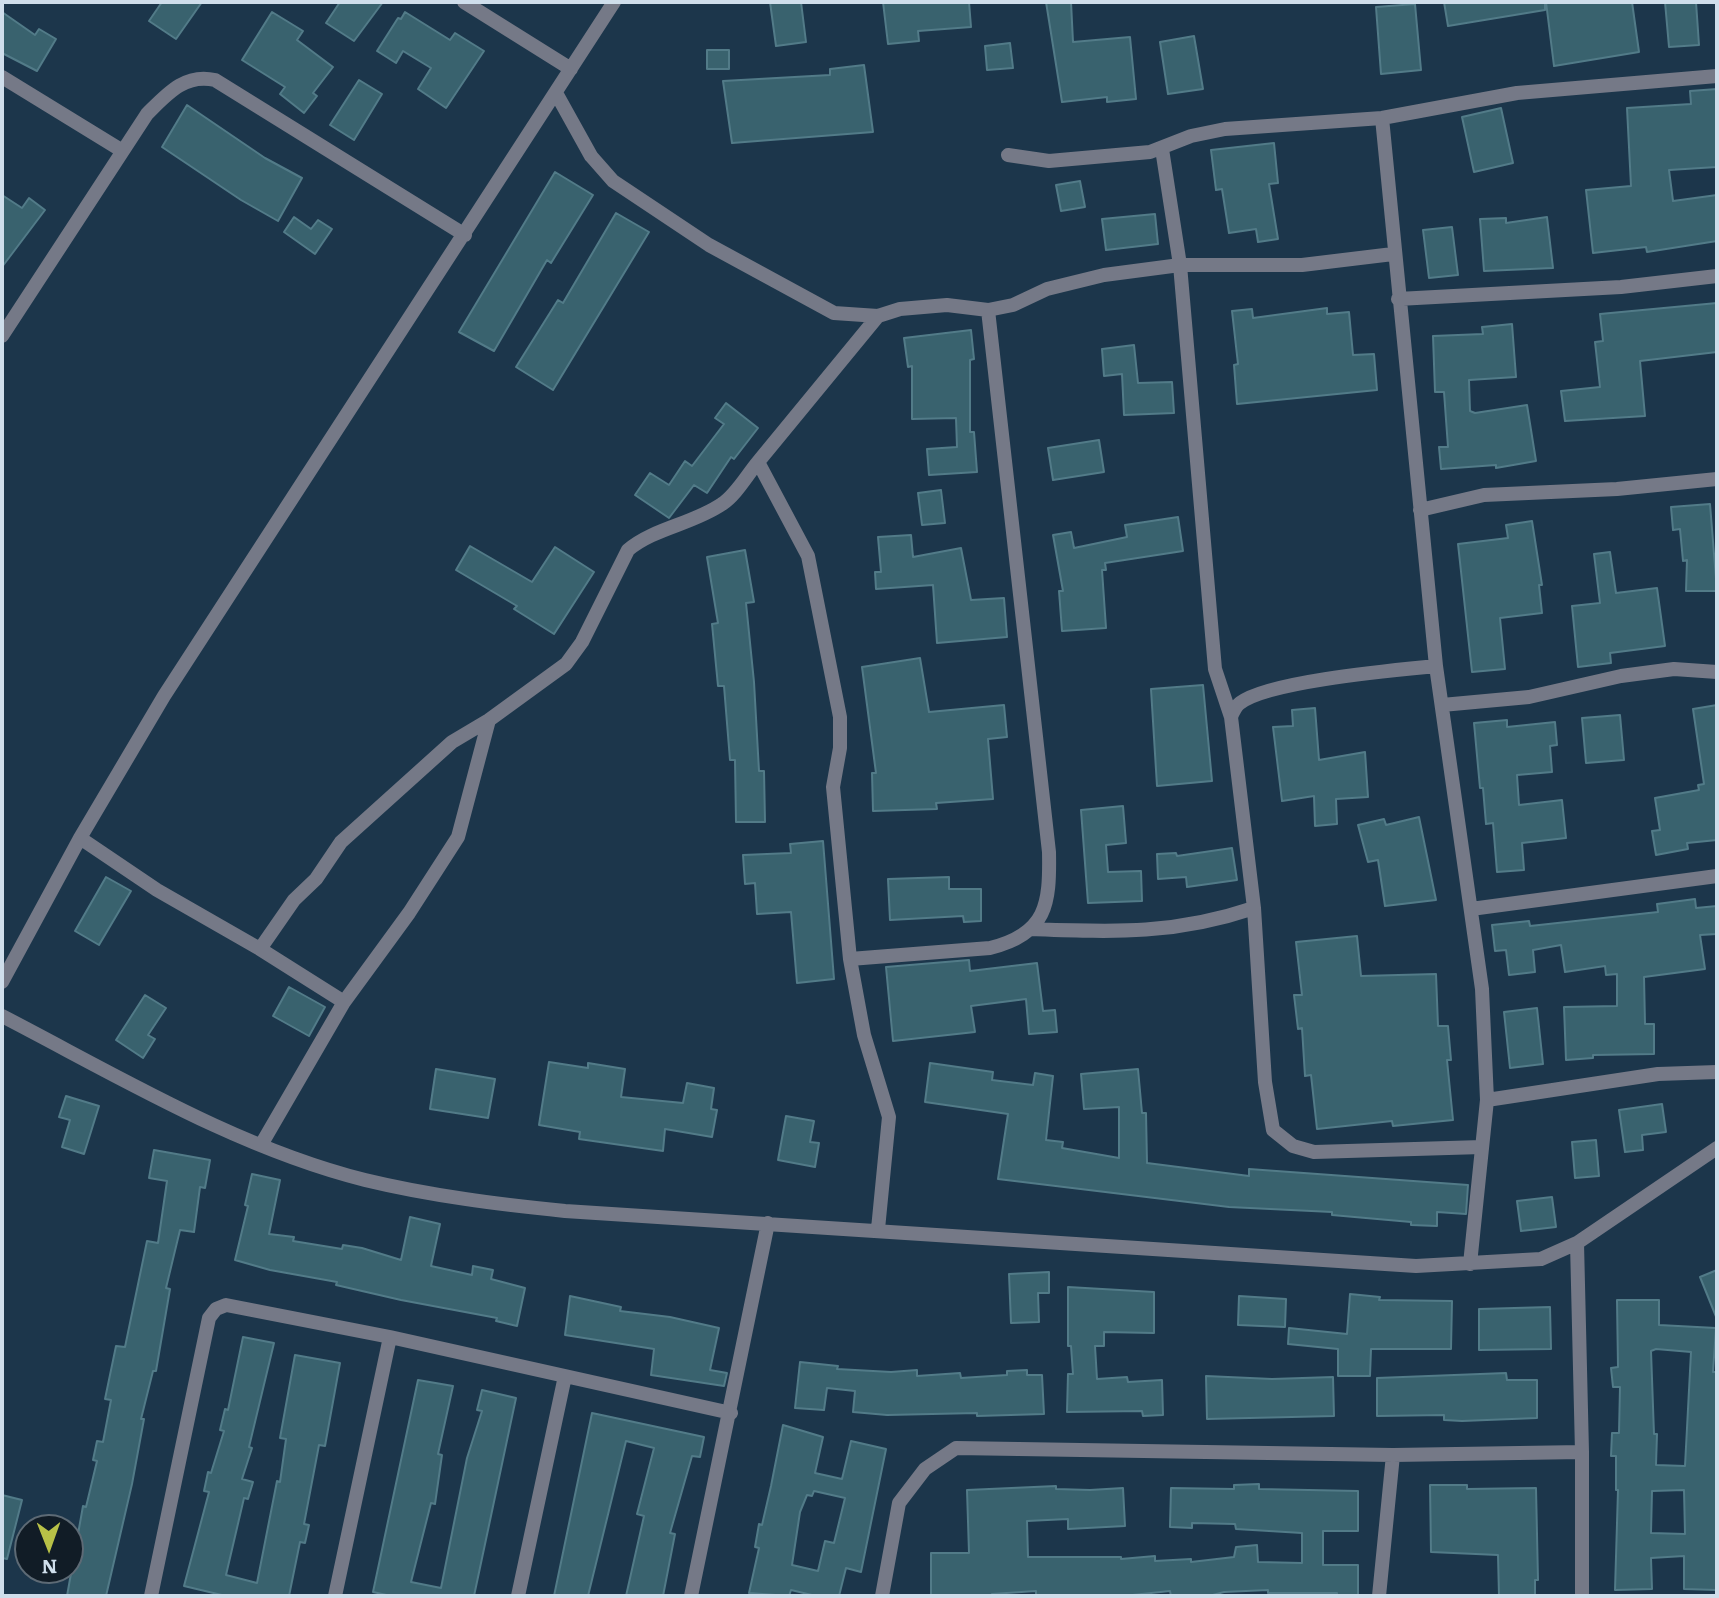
<!DOCTYPE html>
<style>
body{margin:0}
#map{position:relative;width:1719px;height:1598px;overflow:hidden;background:#1c364b;font-family:Literata,serif}
canvas{display:block}
.frame{position:absolute;inset:0;border:4px solid #cfdeeb;pointer-events:none}
.north{position:absolute;left:14px;top:1514px;width:70px;height:70px;box-sizing:border-box;background:#111c26;border:2px solid #5d6a75;border-radius:50%;rotate:179deg;font-size:19px;font-weight:700;line-height:28px;text-align:center;color:#cfdeeb}
.north::after{content:'';display:block;margin:auto;width:24px;height:32px;background:#b8c147;clip-path:polygon(50% 0,100% 100%,50% 72%,0 100%)}
</style>
<div id="map">
<canvas width="1719" height="1598"></canvas>
<div class="frame"></div>
<div class="north">N</div>
</div>
<script>
const ctx = document.querySelector('canvas').getContext('2d');
ctx.lineJoin = 'round';
function fill(path, color) {
  ctx.fillStyle = color;
  ctx.fill(path, 'evenodd');
}
function stroke(path, color, width, dash) {
  ctx.strokeStyle = color;
  ctx.lineWidth = width;
  ctx.lineCap = dash ? 'butt' : 'round';
  ctx.setLineDash(dash || []);
  ctx.stroke(path);
}
const building = new Path2D(`
 M162,2h40l-26,37 -27,-18z
 M340,2h43l-29,39 -28,-18z
 M770,2h31l5,40 -30,4z
 M883,2h86l2,25 -53,4 1,10 -31,3z
 M1046,2h25l2,40 57,-5 6,62 -29,3v-5l-45,5z
 M1444,2h101v8l-97,16z
 M1546,2h86l7,50 -85,14z
 M1665,2h31l3,43 -30,2z
 M1415,4l6,66 -40,4 -5,-67z
 M2,12l33,23 4,-6 17,10 -19,32 -35,-18z
 M272,12l31,19 -6,9 36,27 -20,26 4,3 -13,17 -24,-19 5,-7 -43,-27z
 M405,12l45,28 5,-7 29,18 -38,57 -28,-19 13,-21 -28,-17 -7,12 -19,-12 21,-33 3,1z
 M1194,36l9,53 -35,5 -8,-52z
 M1010,43l3,25 -26,2 -2,-24z
 M707,50h22v19h-22z
 M864,65l9,67 -141,11 -9,-62 107,-6v-6z
 M359,80l23,14 -28,46 -24,-15z
 M1717,89v78l-48,3 4,31 44,-6v46l-70,11 -1,-5 -53,6 -7,-63 45,-4 -4,-78 64,-4 -1,-13z
 M187,105l78,53 37,20 -24,43 -37,-21 -79,-53z
 M1501,108l12,55 -39,9 -12,-55z
 M1274,143l4,40 -9,1 9,55 -20,3 -2,-13 -27,4 -7,-44 -6,1 -5,-40z
 M555,172l38,23 -42,68 -4,-3 -53,91 -35,-19z
 M1080,181l5,26 -24,4 -5,-26z
 M2,195l20,13 7,-10 16,12 -43,57z
 M616,213l33,19 -96,158 -37,-23 42,-67 5,3z
 M1155,214l3,30 -52,6 -4,-31z
 M294,217l17,12 7,-9 14,9 -17,25 -31,-22z
 M1547,217l6,51 -69,3 -4,-52 26,-1v5z
 M1452,227l6,48 -29,3 -6,-48z
 M1717,303v49l-77,9 5,55 -80,5 -4,-30 39,-4 -5,-45 8,-1 -3,-27z
 M1327,308v6l22,-2 4,43 21,-1 3,36 -140,14 -3,-39 4,-1 -6,-53 20,-2 1,9z
 M1512,324l4,53 -47,3 1,31 5,2 52,-8 9,56 -40,7v-3l-55,4 -2,-22h9l-4,-55h-9l-2,-56 50,-2 -1,-7z
 M971,330l3,29 -4,1v72h4l3,40 -48,3 -2,-26 30,-2 -1,-29 -44,1v-53l-4,1 -4,-29z
 M1134,345l4,38 34,-1 2,31 -50,2 -2,-41 -18,2 -2,-27z
 M726,403l32,25 -24,31 -3,-2 -24,36 -13,-8 -25,33 -34,-23 15,-22 19,12 16,-24 7,5 32,-42 -9,-6z
 M1099,440l5,32 -51,8 -5,-32z
 M941,490l4,33 -23,2 -4,-32z
 M1710,504l7,87h-31l1,-31 -4,1 -3,-32 -7,1 -2,-23z
 M1178,517l5,34 -78,12 1,7h-4l4,58 -44,3 -3,-40h4l-10,-56 18,-3 3,16 53,-11 -2,-12z
 M1532,521l10,64h-3l3,28 -42,5 5,51 -33,3 -14,-128 50,-6 -2,-13z
 M911,535l2,22 48,-9 10,52 33,-2 3,39 -70,6 -4,-58 -57,4 -1,-17h6l-3,-35z
 M470,546l62,36 23,-35 39,25 -40,62 -40,-25 3,-3 -61,-36z
 M745,550l9,52 -8,1 8,79 5,89h5l1,51h-29l-1,-62h-5l-6,-74h-6l-6,-62 6,-1 -11,-66z
 M1610,552l6,41 41,-5 8,58 -55,7 1,10 -33,4 -6,-61 28,-3 -6,-49z
 M920,658l9,54 75,-7 3,32 -19,2 5,60 -57,4 1,6 -64,2 -1,-38h4l-14,-106z
 M1203,685l9,96 -55,5 -6,-97z
 M1717,705v135l-30,3 1,6 -32,6 -4,-24 8,-1 -5,-32 44,-8 -1,-5 6,-1 -11,-75z
 M1315,708l4,52 46,-8 3,45 -32,2 1,25 -22,2 -1,-30 -32,5 -9,-74 20,-1 -1,-16z
 M1620,715l4,45 -38,3 -4,-45z
 M1507,720v7l48,-5 2,23 -7,1 2,26 -35,3 2,30 43,-5 4,38 -44,5 2,27 -27,2 -4,-49 -7,1 -3,-36h-3l-6,-65z
 M1123,806l3,37 -20,2 2,27 33,-1 1,30 -54,2 -7,-93z
 M1419,817l17,83 -51,6 -7,-46 -10,2 -10,-37 26,-6 2,6z
 M823,841l11,138 -37,4 -6,-71 -34,2 -2,-31 -10,1 -2,-29 48,-2 -1,-9z
 M1232,848l5,32 -50,7 -1,-10 -28,2 -1,-25 19,-1 1,3z
 M106,877l25,14 -32,54 -24,-14z
 M949,877v12h32v32l-17,1 -1,-6 -73,4 -2,-41z
 M1695,899l1,9 21,-2v28l-17,1 5,34 -61,8 1,47h9v30l-61,1v3l-27,2 -2,-53 53,-1v-32l-11,1 -1,-9 -40,6 -4,-27 -28,5 2,22 -26,3 -3,-25 -11,1 -3,-26 37,-4 1,5 128,-14 -1,-8z
 M1357,936l4,40 75,-2 2,52h10l3,34h-4l6,60 -60,6 -1,-5 -75,8 -6,-54 -6,1 -3,-48 -4,1 -4,-34h8l-6,-53z
 M969,960l1,11 67,-8 6,48 12,-1 2,22 -28,2 -3,-35 -55,7 4,26 -82,9 -7,-74z
 M289,987l36,20 -16,29 -36,-20z
 M145,995l21,13 -18,27 7,4 -12,19 -27,-18z
 M1537,1008l6,56 -33,4 -6,-56z
 M549,1062l39,6v-5l37,6 -4,28 62,6 4,-20 27,5 -3,21 6,1 -5,27 -47,-8 -2,22 -84,-12 1,-7 -41,-7z
 M930,1063l63,9 -1,8 41,5 2,-12 18,3 -7,64 17,2 -1,6 57,10v-51l-35,2 -3,-35 57,-5 4,44h4l1,50 102,13v-7l219,16 -2,29 -29,-2v14l-26,-1v-3l-79,-7v-3l-103,-5 -231,-28 10,-65 -83,-12z
 M436,1069l59,10 -7,39 -58,-9z
 M66,1096l33,10 -15,48 -22,-7 8,-27 -11,-3z
 M1662,1104l4,28 -24,3 1,15 -18,2 -6,-42z
 M786,1116l28,5 -4,21 9,1 -4,24 -37,-7z
 M1596,1140l3,36 -24,2 -3,-36z
 M154,1150l56,10 -5,28 -5,-1 -6,45 -14,-2 -14,58 4,1 -14,82h-3l-12,48h3l-12,65 -26,112h-39l16,-90 3,1 11,-46 -4,-1 4,-19 6,1 8,-42 -6,-1 11,-53 9,1 22,-106 11,2 9,-62 -18,-3z
 M252,1174l28,6 -11,54 25,3 -1,4 49,8 1,-4 19,3 39,12 9,-43 30,7 -9,42 41,9 1,-9 20,4 -2,9 34,9 -8,38 -21,-5 1,-3 -96,-18 -65,-15 1,-3 -67,-12 -35,-10 13,-54 -3,-1z
 M1552,1197l4,30 -35,4 -4,-30z
 M1717,1270v49l-17,-42z
 M1049,1272v21h-11l1,29 -28,1 -2,-49z
 M1068,1287l86,5v41l-50,-1v14h-9l2,33 30,-2 1,5 34,-2 1,35 -20,1 -1,-5 -75,1 1,-38h5l-2,-28h-3z
 M1350,1294l30,3 -1,3 73,1 -1,48h-80l-1,27h-32v-27l-50,-5 1,-16 58,6z
 M570,1296l51,11 -1,4 50,6 49,11 -9,42 17,3 -3,13 -73,-11 3,-26 -89,-14z
 M1239,1296l47,3 -1,28 -47,-2z
 M1617,1300h42v25l57,3 -3,44h4v218l-33,-1v-33l-33,2 1,31 -37,1 3,-100h-2v-34h-5l1,-23h7l1,-46h-7l-2,-19 7,-1zM1656,1349l35,3 -6,114 -29,-1 1,-31h-3l-3,-83zM1684,1490l1,44 -34,-1 1,-42z
 M1550,1307l1,42 -72,1v-41z
 M243,1337l31,6 -25,104 3,1 -10,31 11,3 -5,17 -4,-1 -18,77 31,8 20,-102 3,1 6,-43 -6,-1 15,-83 45,8 -15,83 -6,-1 -15,79 5,1 -4,18 -5,-1 -11,54h-63l-42,-10 25,-94 -5,-1 4,-19 3,1 13,-42 -4,-1 5,-21 3,1z
 M800,1362l38,4 -1,3 54,3 26,-2v6l43,-3 1,5 46,-3v-4l20,-1v5h15l2,39 -67,2v-3l-90,2 -34,-3 2,-21 -28,-3 -3,22 -29,-2z
 M1506,1373l1,7h30v38l-75,3 -18,-1v-5l-67,1v-38z
 M1206,1376l66,3 61,-2 1,39 -127,3z
 M418,1380l35,6 -15,68 4,1 -7,49 -4,-1 -20,79 30,6 26,-130 15,-47 -5,-1 5,-20 34,8 -42,198h-83l-18,-4z
 M592,1413l112,24 -4,20 -8,-1 -22,77 5,1 -12,62h-37l18,-80 -7,-2 17,-66 -28,-7 -38,155h-34z
 M783,1425l40,12 -8,36 27,6 9,-38 35,8 -25,123 -15,-4 -7,28h-23l-25,-6 -2,6 -40,-3 10,-45 -4,-1 4,-23 3,1 9,-39zM814,1491l31,7 -11,45 -9,-2 -7,30 -26,-6 8,-53 7,-17 5,1z
 M1259,1484v5l99,2v40h-35v34h35v31h-21v-3h-69v-3l-44,2 -15,4h-38l-1,-5 -47,5 -87,-1v-4l-44,3v2h-61v-43h38l-2,-63 89,-4v3l34,1 33,-2 2,38 -57,3v-10l-41,2 1,36h93v2l34,-3v5l36,-2v3l43,-5 2,-10 21,-2 1,17 44,1v-30l-66,-4 -1,-5 -43,-1v5l-22,-1 1,-39 63,1v-4z
 M1430,1485h37v4l69,-1 2,92h-3v16h-36l-1,-41 -67,-3z
 M2,1495l20,5 -15,59 -5,-1z`);
const minor = new Path2D(`
 M464,2l107,67
 M2,77l119,73
 M556,93l35,63 22,25 96,64 125,68 44,3 22,-7 47,-4 41,5 25,-5 34,-16 57,-14 76,-10h122l91,-11
 M1382,118l54,548 46,323 5,111 -17,164
 M1162,149l18,116 35,404 16,48
 M1008,155l41,6 101,-9 41,-16 34,-7 157,-11 135,-25 200,-17
 M1398,299l223,-12 96,-11
 M2,336l145,-222c20,-20 38,-41 68,-34l250,155
 M1420,510l64,-15 133,-6 100,-10
 M1436,666c-40,4 -168,15 -196,37 -4,3 -7,9 -9,14l23,191 11,174 8,48 20,16 21,6 168,-5
 M1442,705l87,-8 92,-21 53,-7 43,3
 M80,838l77,52 103,59 34,-49 22,-21 25,-37 111,-100 37,-22 77,-56 16,-22 46,-92c26,-22 65,-26 94,-46 14,-9 25,-29 36,-42
 M1471,909l246,-33
 M1030,929c83,3 144,6 224,-21
 M260,949l84,53 65,-89 49,-76 31,-117
 M850,959l140,-11c57,-14 60,-44 59,-96l-61,-542
 M2,982l78,-144 84,-142 450,-694
 M2,1016c116,60 235,132 363,164 66,16 133,24 200,31l851,55 125,-7 36,-16 140,-95
 M1487,1100l171,-26 59,-2
 M261,1145l83,-143
 M878,1229l11,-112 -25,-82 -14,-76 -17,-172 7,-39v-31l-32,-161 -50,-94 120,-146
 M1577,1243l5,209v144
 M151,1596l58,-278 7,-9 10,-4 164,32 341,76
 M335,1596l55,-259
 M518,1596l47,-220
 M691,1596l77,-373
 M882,1596l17,-93 26,-34 31,-21 437,7 189,-3
 M1379,1596l14,-141`);
fill(building, '#39626e');
stroke(building, '#527b88', 2);
stroke(minor, '#757987', 14);
</script>
